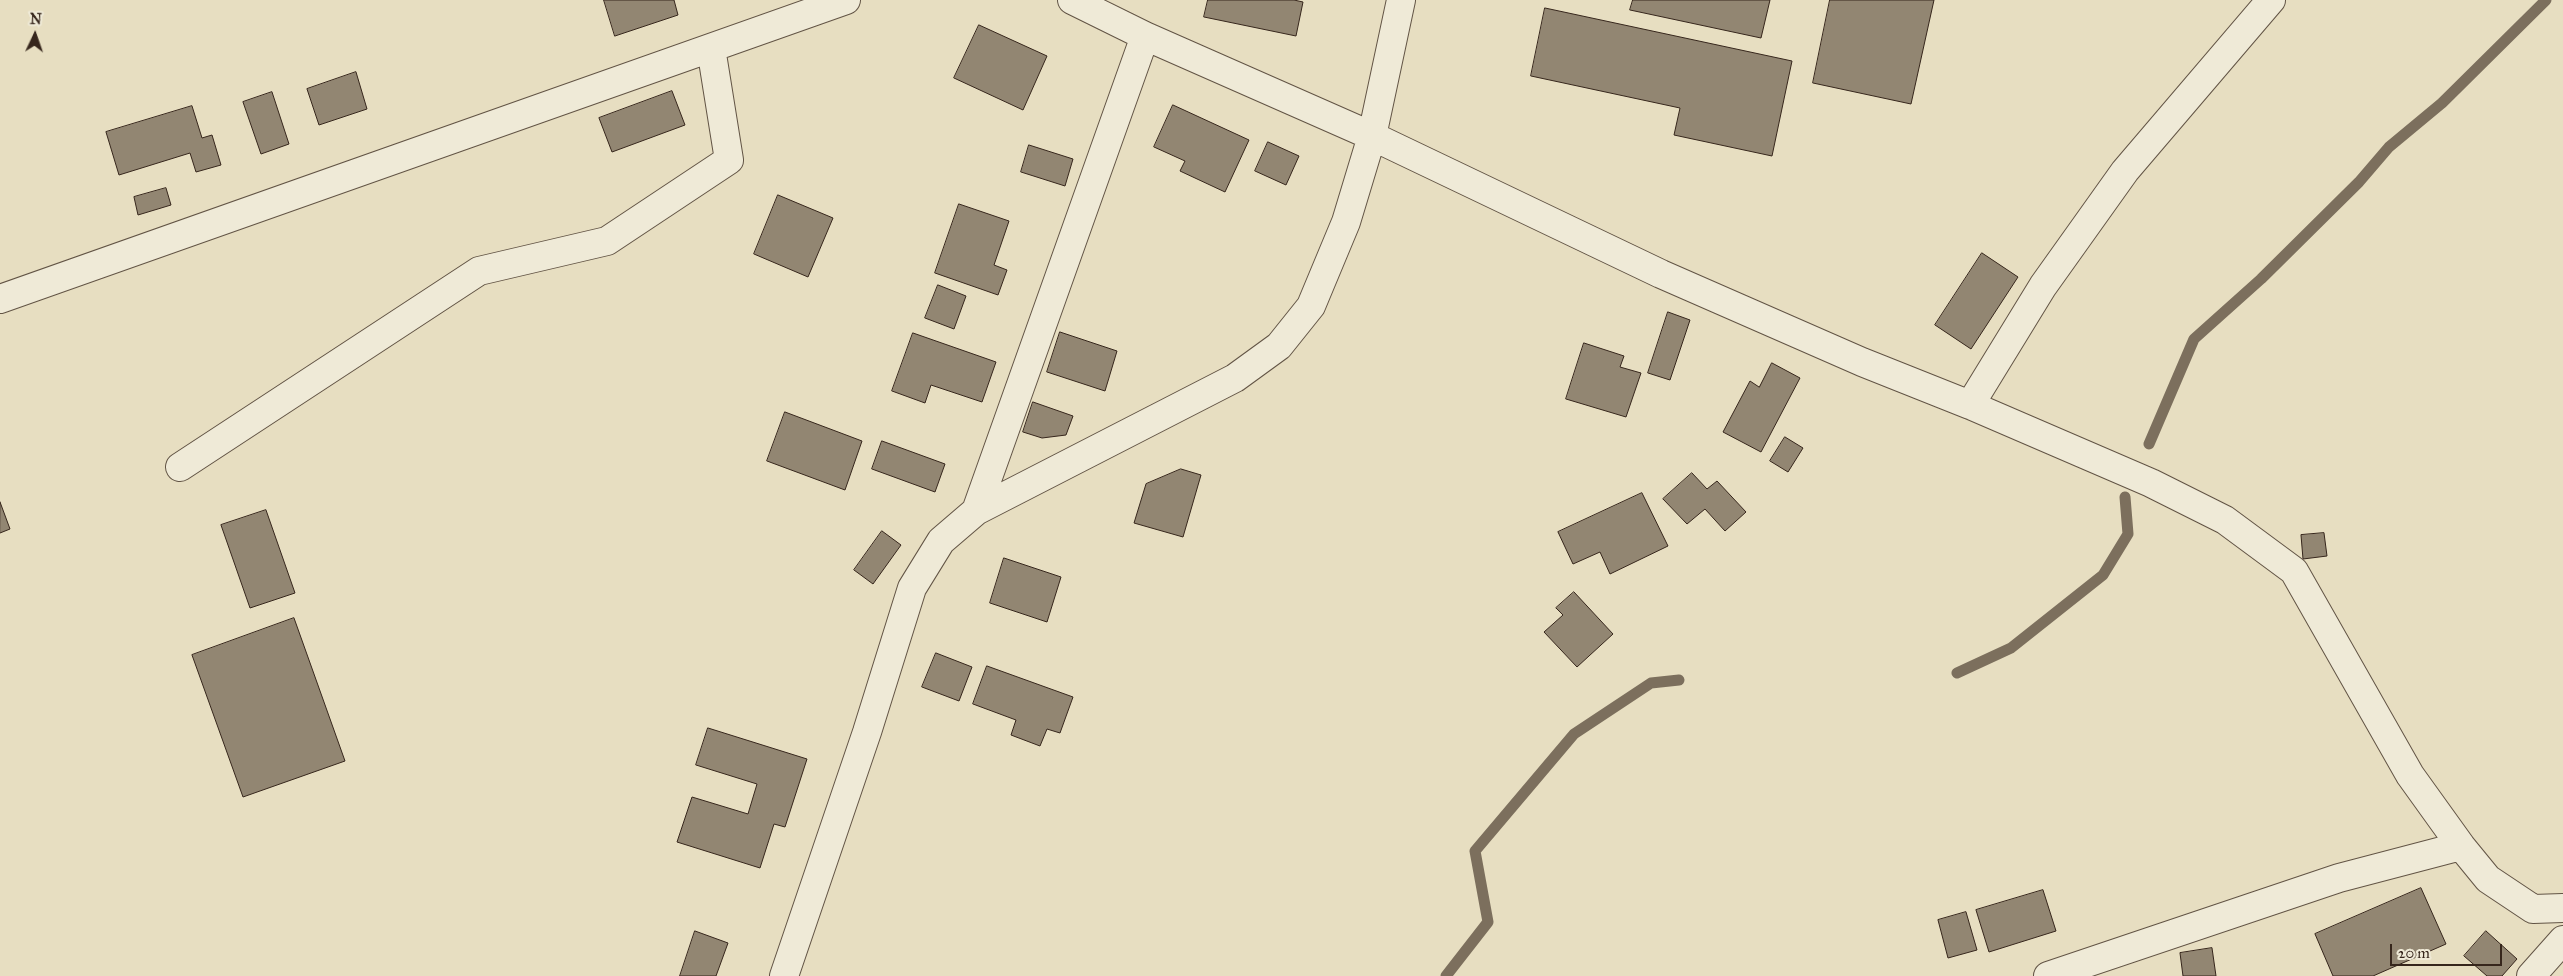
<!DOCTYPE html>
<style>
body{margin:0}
#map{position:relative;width:2563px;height:976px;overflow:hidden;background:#e7dec1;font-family:"IM FELL Great Primer",serif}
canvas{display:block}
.north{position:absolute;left:10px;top:10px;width:50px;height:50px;-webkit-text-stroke:4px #efead7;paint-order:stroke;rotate:3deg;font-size:14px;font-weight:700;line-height:20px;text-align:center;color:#36261c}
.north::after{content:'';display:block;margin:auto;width:18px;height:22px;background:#36261c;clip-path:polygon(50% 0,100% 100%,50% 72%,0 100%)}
.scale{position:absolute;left:2390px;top:944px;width:112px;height:22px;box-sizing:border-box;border:2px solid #36261c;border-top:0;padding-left:6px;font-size:15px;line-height:18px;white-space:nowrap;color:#36261c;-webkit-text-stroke:4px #efead7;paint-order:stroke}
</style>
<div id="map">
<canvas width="2563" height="976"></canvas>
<div class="north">N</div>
<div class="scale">20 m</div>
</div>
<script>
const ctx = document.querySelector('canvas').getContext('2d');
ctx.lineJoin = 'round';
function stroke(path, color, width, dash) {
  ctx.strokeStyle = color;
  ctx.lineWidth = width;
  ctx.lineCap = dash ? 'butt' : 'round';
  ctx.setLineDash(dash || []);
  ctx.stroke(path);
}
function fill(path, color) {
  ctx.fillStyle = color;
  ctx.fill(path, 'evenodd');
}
const stream = new Path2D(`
 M2149,444l45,-105 67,-60 98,-97 30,-35 53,-44 104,-103
 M1957,673l54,-25 92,-73 25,-41 -3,-37
 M1446,976l42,-54 -13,-71 99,-117 77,-51 28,-3`);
const building = new Path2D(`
 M604,0h70l4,15 -63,21z
 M1208,0h86l9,2 -7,34 -92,-19z
 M1633,0h137l-9,38 -131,-28z
 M1830,0h104l-23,104 -98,-21z
 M1545,8l247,53 -20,95 -98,-21 6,-27 -149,-32z
 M979,25l68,31 -24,54 -69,-32z
 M356,72l11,37 -48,16 -12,-36z
 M672,91l13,34 -73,27 -13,-34z
 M272,92l17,52 -28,10 -18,-52z
 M1173,105l76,35 -24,52 -45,-21 5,-10 -31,-14z
 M192,106l10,32 10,-3 9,30 -25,7 -6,-19 -71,22 -13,-43z
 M1268,142l31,14 -13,29 -31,-14z
 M1029,145l44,14 -8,27 -44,-14z
 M166,188l5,17 -33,10 -4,-18z
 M778,195l55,23 -25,59 -54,-23z
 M959,204l50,17 -15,44 13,5 -9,25 -63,-22z
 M1982,253l36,24 -47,72 -36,-24z
 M938,285l28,11 -12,33 -29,-11z
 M1668,312l22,8 -20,60 -22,-7z
 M1060,332l57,19 -12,40 -58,-19z
 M913,333l83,29 -14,40 -51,-17 -6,18 -33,-12z
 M1584,343l40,13 -4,11 21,6 -15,44 -60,-18z
 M1772,363l28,15 -39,74 -38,-20 27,-51 9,6z
 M1033,402l40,14 -7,19 -24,3 -19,-6z
 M785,412l77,29 -17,49 -78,-29z
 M1785,437l18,11 -15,24 -18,-11z
 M882,441l63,23 -10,28 -63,-23z
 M1181,469l20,6 -18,62 -49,-14 12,-39z
 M1692,473l15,16 10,-8 29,31 -21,19 -20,-22 -18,15 -24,-25z
 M1642,493l26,53 -58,28 -10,-22 -27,12 -15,-32z
 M0,502l10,27 -10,4z
 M266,510l29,83 -45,15 -29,-83z
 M882,531l19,14 -28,39 -19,-14z
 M2324,533l3,23 -24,3 -2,-24z
 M1004,558l57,19 -14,45 -57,-19z
 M1574,592l39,42 -36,33 -33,-35 19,-17 -7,-7z
 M294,618l51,143 -102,36 -51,-142z
 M936,653l36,14 -13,34 -37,-14z
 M987,666l86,31 -13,36 -13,-4 -7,17 -29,-11 5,-15 -43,-16z
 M708,728l99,31 -22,68 -11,-3 -14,44 -83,-26 15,-45 56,17 9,-30 -61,-19z
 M2421,888l25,56 -73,32h-40l-18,-42z
 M2043,890l13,41 -67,21 -13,-42z
 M1966,912l11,38 -29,8 -10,-38z
 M695,931l33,12 -12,33h-36z
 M2486,931l31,28 -15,17h-15l-23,-20z
 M2212,948l4,28h-33l-3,-23z`);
const minor = new Path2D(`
 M1072,0l73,36 227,100 289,138 201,88 108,43 181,78 74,37 69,51 116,204 51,71 27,33 45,30 30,-1
 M0,299l846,-299
 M1970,405l73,-119 82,-115 146,-171
 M180,467l299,-196 128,-30 122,-81 -18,-112
 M976,511l169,-475
 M784,976l83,-244 45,-144 29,-47 35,-30 259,-133 44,-32 32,-40 35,-84 26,-86 29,-136
 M2048,976l291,-98 122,-32
 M2531,976l32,-36`);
stroke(stream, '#7c6f5d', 11);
fill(building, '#928672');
stroke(building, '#36261c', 1);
stroke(minor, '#625445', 30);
stroke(minor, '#efead7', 28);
</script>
